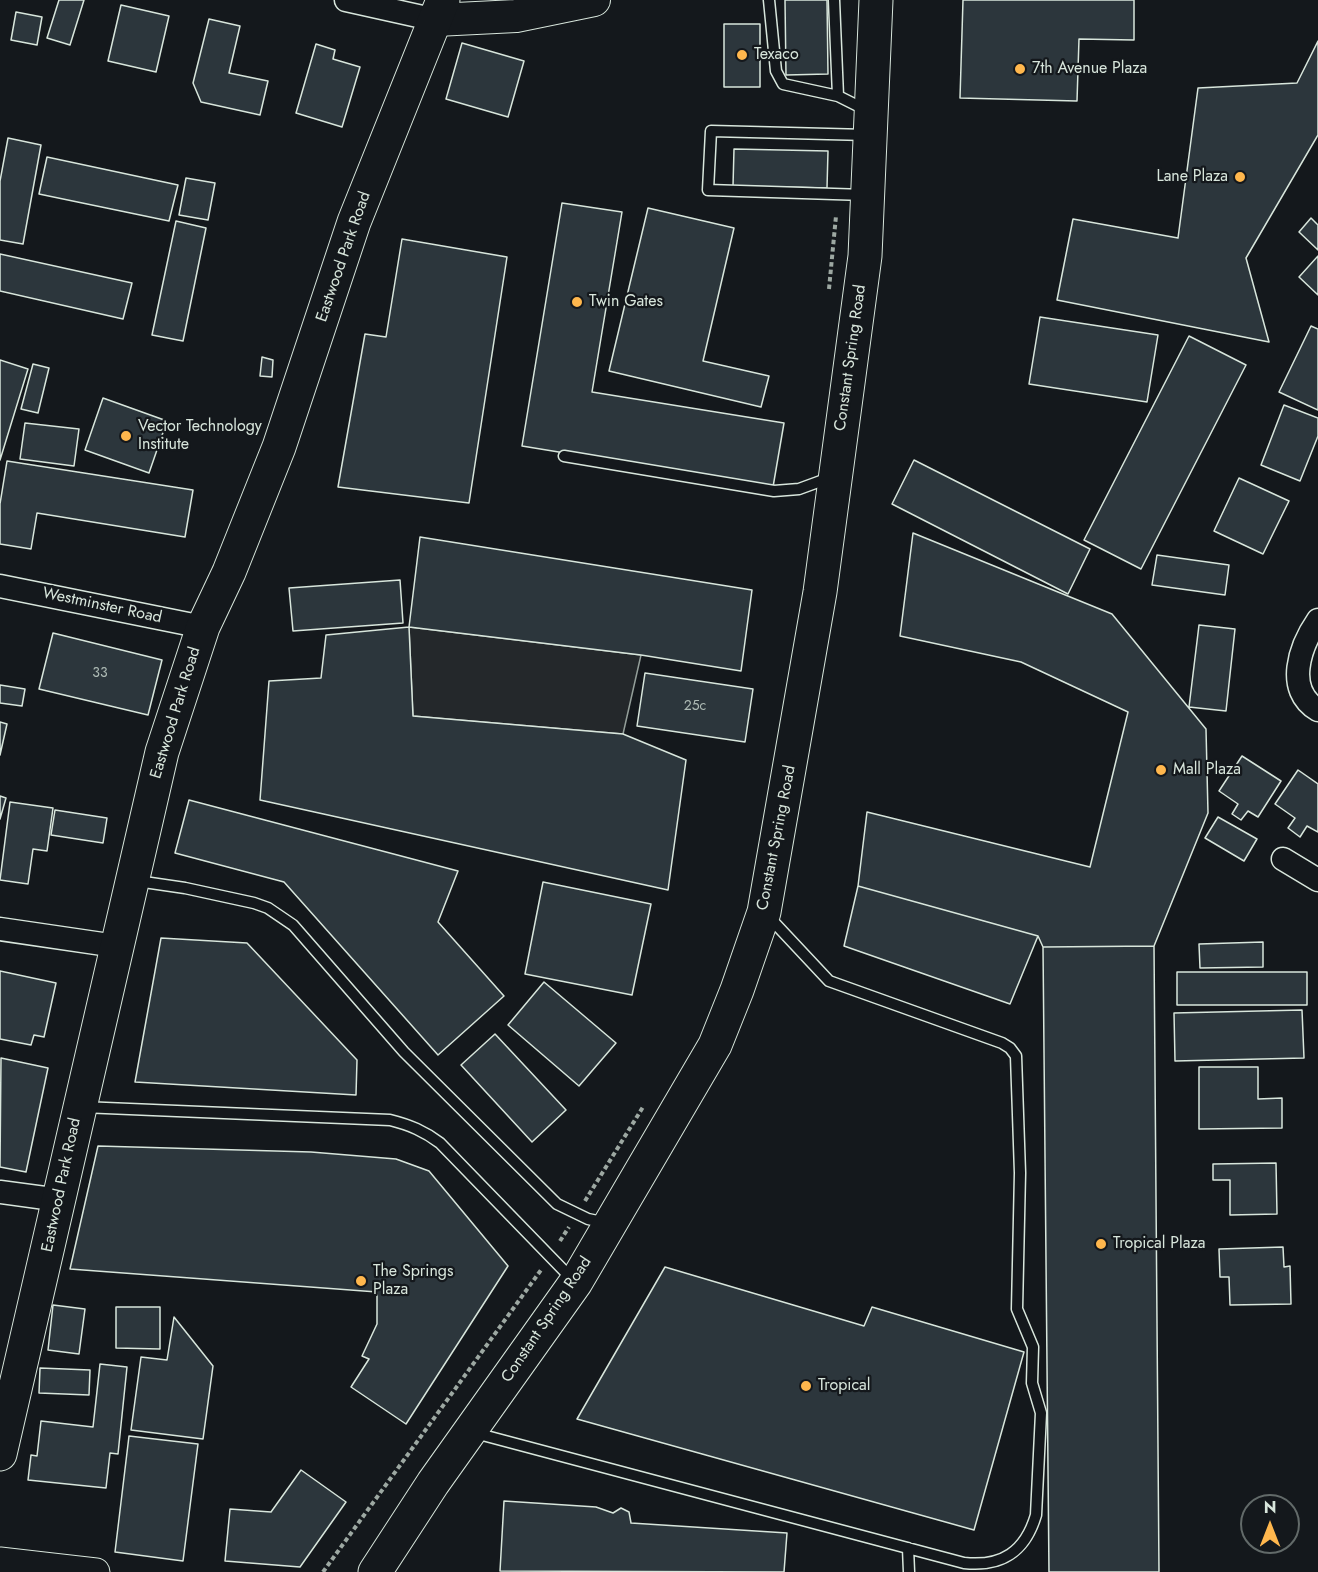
<!DOCTYPE html>
<style>
body{margin:0}
#map{position:relative;width:1318px;height:1572px;overflow:hidden;background:#14181c;font-family:Jost,sans-serif}
canvas{display:block}
.north{position:absolute;left:1240px;top:1494px;width:60px;height:60px;box-sizing:border-box;background:#14181c;border:2px solid #626a69;border-radius:50%;rotate:0deg;font-size:16px;font-weight:700;line-height:24px;text-align:center;color:#d8e6dc}
.north::after{content:'';display:block;margin:auto;width:21px;height:27px;background:#ffb74d;clip-path:polygon(50% 0,100% 100%,50% 72%,0 100%)}
</style>
<div id="map">
<canvas width="1318" height="1572"></canvas>
<div class="north">N</div>
</div>
<script>
const ctx = document.querySelector('canvas').getContext('2d');
ctx.lineJoin = 'round';
function fill(path, color) {
  ctx.fillStyle = color;
  ctx.fill(path, 'evenodd');
}
function stroke(path, color, width, dash) {
  ctx.strokeStyle = color;
  ctx.lineWidth = width;
  ctx.lineCap = dash ? 'butt' : 'round';
  ctx.setLineDash(dash || []);
  ctx.stroke(path);
}
function write(font, color, halo, rows, align = 'center') {
  ctx.font = font + ' Jost,sans-serif';
  ctx.lineWidth = 4.5;
  ctx.setLineDash([]);
  ctx.textBaseline = 'middle';
  ctx.strokeStyle = halo;
  ctx.fillStyle = color;
  for (const [text, x, y, turn = 0] of rows) {
    ctx.save();
    ctx.translate(x, y);
    ctx.rotate((+turn || 0) * Math.PI / 180);
    ctx.textAlign = isNaN(turn) ? turn : align;
    if (halo) ctx.strokeText(text, 0, 0);
    ctx.fillText(text, 0, 0);
    ctx.restore();
  }
}
const parking = new Path2D(`
 M409,627l232,28 -18,79 -210,-18z`);
const building = new Path2D(`
 M59,0h25l-14,45 -23,-7z
 M785,0h42l1,74 -42,1z
 M963,0h171v40l-55,-1 -2,62 -117,-3z
 M121,5l48,11 -13,56 -48,-11z
 M16,12l26,5 -5,28 -26,-5z
 M209,19l31,7 -11,47 39,8 -8,34 -59,-13 -8,-19z
 M724,24h36v63h-36z
 M1318,41v94l-72,123 23,84 -212,-42 16,-81 105,19 20,-150 99,-5z
 M462,43l62,18 -16,56 -62,-18z
 M316,44l19,6 -2,9 27,8 -18,60 -46,-14z
 M8,138l33,7 -18,99 -23,-4v-59z
 M734,149l94,2 -1,37 -94,-2z
 M47,157l131,28 -9,36 -130,-27z
 M186,178l29,5 -7,37 -29,-5z
 M562,203l60,9 -30,180 192,31 -11,64 -251,-41z
 M648,208l86,20 -31,133 66,15 -8,31 -152,-36z
 M1311,218l7,7v25l-19,-18z
 M176,221l30,7 -23,113 -31,-6z
 M402,239l105,18 -38,246 -131,-16 27,-153 21,3z
 M0,254l132,29 -9,36 -123,-28z
 M1318,256v39l-19,-18z
 M1040,317l118,18 -11,67 -118,-18z
 M1311,326l7,3v81l-39,-18z
 M1189,336l57,29 -105,204 -57,-29z
 M262,357l11,3 -1,17 -12,-1z
 M0,360l28,9 -28,91z
 M33,364l16,4 -11,45 -17,-4z
 M103,398l64,23 -18,52 -64,-23z
 M1284,405l34,13v18l-18,45 -39,-16z
 M25,423l54,6 -5,37 -54,-7z
 M914,460l176,89 -22,45 -176,-90z
 M7,461l186,29 -8,47 -148,-24 -6,36 -31,-5v-40z
 M1239,478l50,23 -26,53 -49,-23z
 M913,533l199,81 94,115 2,84 -54,133 -111,1 -5,-11 -180,-50 9,-74 223,55 38,-155 -107,-50 -121,-26z
 M420,537l332,53 -11,81 -100,-16 -232,-28z
 M1157,555l72,10 -4,30 -73,-10z
 M400,580l3,43 -110,8 -4,-43z
 M1199,625l36,4 -9,82 -37,-4z
 M409,627l4,89 210,18 63,26 -18,130 -408,-90 9,-119 52,-3 5,-43z
 M53,633l109,27 -14,55 -109,-26z
 M645,673l108,16 -8,53 -108,-16z
 M0,685l25,4 -3,17 -22,-3z
 M0,722l7,2 -7,31z
 M1242,756l39,25 -23,36 -10,-6 -7,9 -9,-6 6,-10 -19,-13z
 M1298,770l20,14v48l-11,-6 -7,11 -12,-9 7,-10 -20,-14z
 M0,796l6,2 -6,21z
 M189,800l269,71 -20,51 66,74 -66,59 -154,-173 -109,-29z
 M10,802l43,6 -6,43 -14,-2 -5,35 -28,-4z
 M55,810l52,8 -4,25 -52,-8z
 M1218,817l39,22 -13,22 -39,-23z
 M543,882l108,22 -19,91 -107,-21z
 M858,886l180,50 -28,68 -166,-58z
 M161,938l86,5 110,117 -1,35 -221,-13z
 M1263,942v25l-63,1 -1,-24z
 M1154,946l5,626h-110l-6,-625z
 M0,971l56,12 -12,54 -10,-2 -3,10 -31,-6z
 M1177,972h130v33h-130z
 M544,982l72,61 -37,43 -71,-61z
 M1302,1010l2,48 -129,3 -1,-48z
 M495,1034l71,76 -34,32 -71,-77z
 M1,1058l47,10 -22,104 -26,-5z
 M1199,1067h59v32l24,-1v30l-83,1z
 M98,1146l213,6 85,7 33,12 79,95 -102,158 -55,-37 18,-28 -7,-3 15,-32v-32l-307,-23z
 M1276,1163l1,51 -47,1v-35h-17v-16z
 M1283,1247l1,20 6,-1 1,38 -61,1 -1,-28h-9l-1,-28z
 M665,1267l199,59 8,-19 152,45 -50,178 -397,-111z
 M53,1305l32,4 -6,45 -31,-4z
 M116,1307h44v42l-44,-1z
 M174,1317l39,49 -10,73 -72,-9 10,-73 26,3z
 M100,1364l27,3 -9,87 -8,-1 -4,35 -78,-8 3,-25 6,1 4,-35 52,6z
 M40,1368l50,2 -1,25 -50,-2z
 M129,1436l69,8 -15,117 -68,-9z
 M301,1470l45,32 -46,65 -75,-6 5,-52 41,3z
 M504,1501l92,6 17,6 8,-5 8,4 2,11 156,10 -3,39 -284,-1z`);
const path = new Path2D(`
 M829,289l7,-73
 M585,1201l58,-94
 M560,1241l9,-14
 M323,1572l218,-302`);
const service = new Path2D(`
 M769,0l7,71 7,13 55,12
 M834,0l4,96 30,15
 M865,195l-157,-5 3,-59 156,4
 M564,456l210,35 25,-2 30,-11
 M137,881l48,7 69,15 14,5 25,17 111,127 153,152 31,15 19,4
 M82,1107l308,13c20,5 34,11 50,23l133,137
 M475,1433l489,130c38,4 61,-11 72,-48l5,-102 -9,-30 1,-36 -16,-38 3,-136 -4,-117 -6,-8 -8,-5 -173,-62 -60,-64
 M908,1548l1,24`);
const minor = new Path2D(`
 M346,0l90,20
 M0,586l203,41
 M1318,620c-18,26 -34,70 0,90
 M1283,859l35,21
 M0,929l116,17
 M0,1192l60,8`);
const tertiary = new Path2D(`
 M0,1561l96,11`);
const secondary = new Path2D(`
 M436,20l80,-4 78,-16`);
const primary = new Path2D(`
 M0,1454l162,-702 41,-125 26,-55 50,-125 75,-225 89,-222
 M375,1572l58,-89 143,-201 139,-237 22,-55 27,-78 56,-320 45,-336 11,-256`);
const markers = [
 [742,55,6,"#ffb74d"],
 [1020,69,6,"#ffb74d"],
 [1240,177,6,"#ffb74d"],
 [577,302,6,"#ffb74d"],
 [126,436,6,"#ffb74d"],
 [1161,770,6,"#ffb74d"],
 [1101,1244,6,"#ffb74d"],
 [361,1281,6,"#ffb74d"],
 [806,1386,6,"#ffb74d"]
];
const numberNames = [
 ["33",100,674],
 ["25c",695,707]
];
const poiNames = [
 ["Texaco",754,55],
 ["7th Avenue Plaza",1032,69],
 ["Lane Plaza",1228,177,"right"],
 ["Twin Gates",589,302],
 ["Vector Technology",138,427],
 ["Institute",138,445],
 ["Mall Plaza",1173,770],
 ["Tropical Plaza",1113,1244],
 ["The Springs",373,1272],
 ["Plaza",373,1290],
 ["Tropical",818,1386]
];
const streetNames = [
 ["Eastwood Park Road",344,257,-71],
 ["Constant Spring Road",851,358,-82],
 ["Westminster Road",102,606,12],
 ["Eastwood Park Road",176,713,-73],
 ["Constant Spring Road",777,838,-79],
 ["Eastwood Park Road",62,1185,-78],
 ["Constant Spring Road",547,1320,-56]
];
fill(parking, '#24282b');
stroke(parking, '#939e99', 1.5);
fill(building, '#2c363c');
stroke(building, '#d8e6dc', 1.5);
stroke(service, '#d8e6dc', 13);
stroke(minor, '#d8e6dc', 25);
stroke(tertiary, '#d8e6dc', 29);
stroke(secondary, '#d8e6dc', 34);
stroke(primary, '#d8e6dc', 35);
stroke(path, '#9da8a2', 4, [4.5, 3]);
stroke(service, '#14181c', 10);
stroke(minor, '#14181c', 22);
stroke(tertiary, '#14181c', 27);
stroke(secondary, '#14181c', 32);
stroke(primary, '#14181c', 33);
for (const [x, y, r, color] of markers) {
  const dot = new Path2D();
  dot.arc(x, y, r, 0, 2 * Math.PI);
  ctx.fillStyle = color;
  ctx.fill(dot);
  stroke(dot, '#14181c', 2);
}
write('14px', '#adbab4', null, numberNames);
write('16px', '#d8e6dc', '#14181c', poiNames, 'left');
write('16px', '#d8e6dc', '#14181c', streetNames);
</script>
